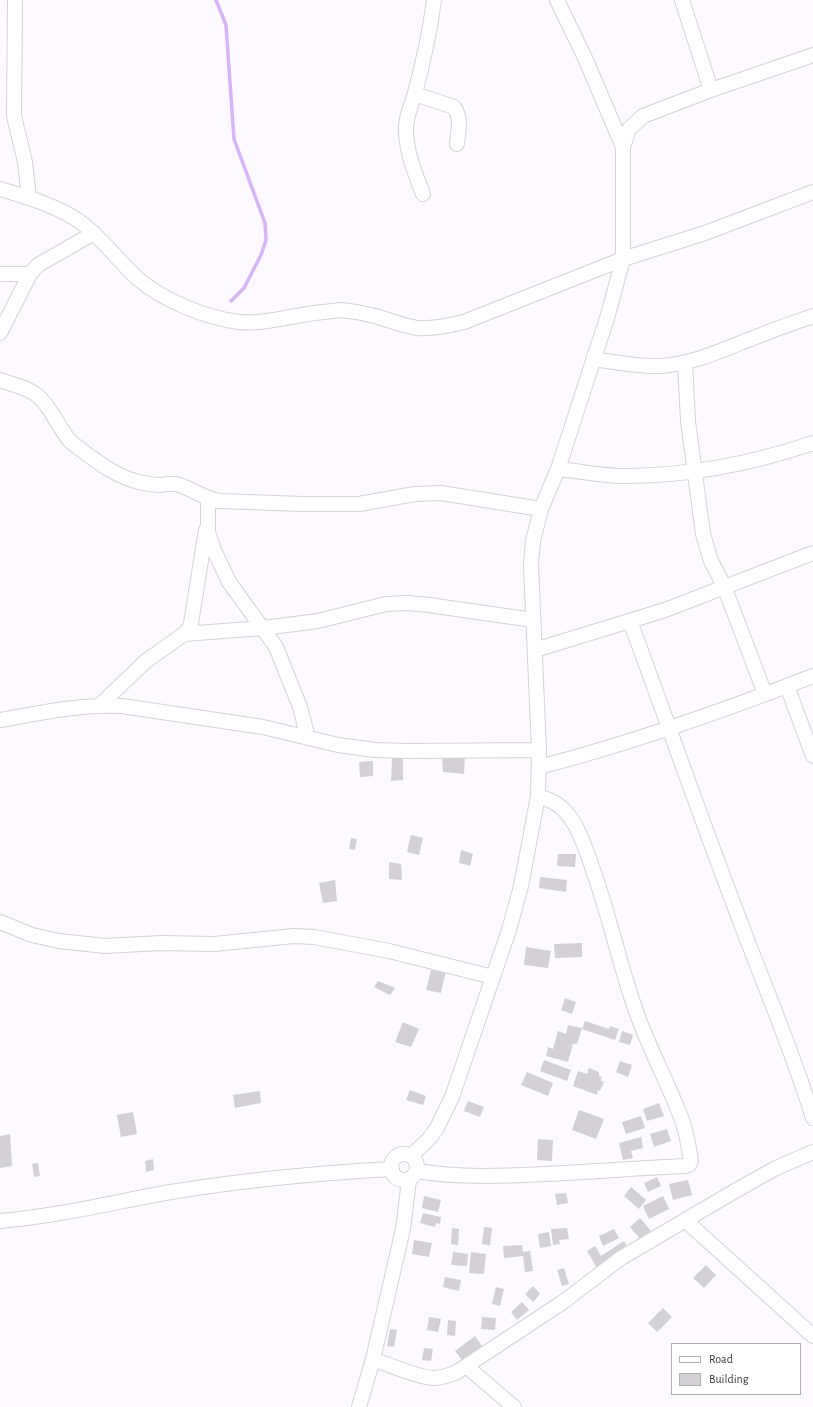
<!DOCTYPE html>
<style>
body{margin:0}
#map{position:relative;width:813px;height:1407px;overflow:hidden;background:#fcf9ff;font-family:"Alegreya Sans",sans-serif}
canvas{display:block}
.legend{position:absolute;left:671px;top:1343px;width:130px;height:52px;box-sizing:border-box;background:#fff;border:1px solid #b0afb1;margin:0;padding:5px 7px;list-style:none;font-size:12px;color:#3a383b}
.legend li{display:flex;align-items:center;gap:8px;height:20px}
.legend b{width:20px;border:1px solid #b0afb1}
</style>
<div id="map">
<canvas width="813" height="1407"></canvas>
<ul class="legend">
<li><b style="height:5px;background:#fff"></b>Road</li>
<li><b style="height:11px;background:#d3d0d6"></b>Building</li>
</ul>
</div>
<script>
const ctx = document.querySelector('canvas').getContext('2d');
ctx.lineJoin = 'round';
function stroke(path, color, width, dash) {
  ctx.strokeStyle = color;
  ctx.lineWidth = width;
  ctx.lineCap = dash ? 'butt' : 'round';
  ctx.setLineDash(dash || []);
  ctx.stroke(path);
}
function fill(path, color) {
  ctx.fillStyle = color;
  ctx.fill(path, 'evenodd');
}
const stream = new Path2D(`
 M216,0l10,25 8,114 31,84 1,17 -5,15 -17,33 -13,13`);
const building = new Path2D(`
 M465,756l-1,18 -21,-2 -1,-15z
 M403,757v23l-12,1 1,-23z
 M373,761v15l-13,1 -1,-15z
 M411,835l12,3 -4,17 -12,-3z
 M351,838l6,1 -2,11 -6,-1z
 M461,850l12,4 -3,12 -11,-3z
 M558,854h18l-1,13 -18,-1z
 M389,862l12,2 1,16 -13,-1z
 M540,877l27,3 -1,12 -27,-4z
 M335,880l2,21 -14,2 -4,-20z
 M582,943v14l-27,1 -1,-14z
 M526,947l25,4 -3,17 -24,-3z
 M432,967l14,3 -5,23 -15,-3z
 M378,981l17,7 -5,7 -16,-8z
 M565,998l11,4 -4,12 -11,-4z
 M585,1021l24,8 1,-3 9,3 -4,11 -33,-11z
 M403,1022l16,7 -8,18 -16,-5z
 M568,1025l14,3 -5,16h-4l-5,18 -22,-6 2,-9 5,2 5,-18 8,3z
 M622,1031l11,4 -3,10 -11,-3z
 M544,1060l27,10 -4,11 -27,-10z
 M620,1061l12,4 -4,12 -12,-5z
 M589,1068l10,4v4l3,1 -1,4 3,1 -4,9 -2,-1 -1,5 -24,-9 5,-15 9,3z
 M527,1072l26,11 -5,13 -27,-11z
 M410,1090l16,6 -3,9 -17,-5z
 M260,1091l1,12 -26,5 -2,-13z
 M468,1101l16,6 -4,10 -16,-6z
 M659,1103l5,13 -17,5 -4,-12z
 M579,1110l25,9 -8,20 -24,-9z
 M133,1112l4,22 -16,3 -4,-22z
 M641,1116l4,12 -19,6 -4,-12z
 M667,1129l4,12 -17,6 -4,-13z
 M10,1134l2,32 -12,2v-32z
 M641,1137l2,11 -12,3 2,7 -10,2 -4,-17z
 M538,1139l15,1 -1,21 -15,-1z
 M153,1159l1,11 -8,2 -1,-11z
 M38,1163l2,13 -6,1 -2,-13z
 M657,1177l4,9 -13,6 -4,-9z
 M688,1180l4,15 -19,5 -4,-16z
 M631,1187l15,13 -7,9 -15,-13z
 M566,1193l2,10 -11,2 -2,-11z
 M424,1196l17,4 -3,12 -16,-4z
 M663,1196l6,13 -20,10 -6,-13z
 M423,1213l18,4 -1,7 -4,-1 -1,4 -15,-4z
 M640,1218l11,13 -10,9 -11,-13z
 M484,1227l8,1 -2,17 -8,-1z
 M452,1228l7,1 -1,16 -7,-1z
 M567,1228l2,11 -10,1 1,4 -7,1 -2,-16z
 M614,1229l5,9 -16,8 -4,-10z
 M549,1232l2,14 -11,2 -2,-14z
 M414,1240l18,3 -3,14 -17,-3z
 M624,1241l4,7 -31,20 -10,-17 8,-5 6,10z
 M522,1245l1,7 7,-1 3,20 -8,1 -2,-16 -19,2 -1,-12z
 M453,1252l15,2 -1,12 -16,-1z
 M471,1252l15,2 -2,20 -15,-1z
 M706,1265l10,10 -12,13 -11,-10z
 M564,1268l5,16 -7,2 -5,-16z
 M445,1277l16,3 -2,11 -16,-4z
 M533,1286l7,8 -7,8 -8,-8z
 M496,1287l8,2 -4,17 -8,-2z
 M522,1302l7,8 -12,10 -6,-8z
 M663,1308l9,9 -15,15 -9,-9z
 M429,1317l12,2 -3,13 -11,-2z
 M482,1317l14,1 -1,12 -14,-1z
 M448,1320l8,1 -1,15 -8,-1z
 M390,1329l7,1 -3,17 -7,-1z
 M475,1336l7,10 -20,14 -7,-9z
 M424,1348l9,1 -2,12 -9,-1z`);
const street = new Path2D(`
 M15,0l-1,116 11,46 4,36
 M557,0l28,58 38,89
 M682,0l29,90
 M415,94l39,13c8,11 4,24 3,37
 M0,189c27,8 61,18 83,35 20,16 36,37 54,54 25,22 69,40 102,44 20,2 38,-3 57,-6 15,-3 30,-4 45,-6 12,1 23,3 34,6 14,4 28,10 42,12 16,1 31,-2 47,-6l159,-63 82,-26 108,-41
 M423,194c-8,-21 -16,-40 -17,-62 -1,-14 5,-25 9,-39 8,-30 15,-62 19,-93
 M0,274h30
 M0,333l30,-59 8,-9 56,-32
 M593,359c22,3 45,8 67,7 36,-2 68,-19 101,-31 17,-7 35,-13 52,-19
 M685,363l3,58 15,113 8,27 13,25 41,108
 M0,380c12,5 28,7 38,16 14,12 20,32 33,46 21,16 45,36 72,41 5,1 12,2 18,2 5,-1 10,-2 15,-1 15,4 27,14 43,17l84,3h56l56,-10 26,-1 100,16
 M558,469c22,2 44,7 66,7 66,0 127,-12 189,-33
 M208,499v33l6,18 15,32 47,65 24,60 8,31
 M630,621c35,94 68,190 104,284 26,71 57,141 79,213
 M184,634l79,-6 55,-7 68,-17 22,-1 21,2 104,15
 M535,650l130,-40 148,-57
 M787,686l26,70
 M100,705l46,-44 38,-27 5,-5 2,-6 15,-93
 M0,720c41,-7 80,-16 122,-14l141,21 75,18 37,5 33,1 131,-1
 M539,767c93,-24 184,-56 274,-91
 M0,922l32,13 27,6 46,5 56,-3 53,1 80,-8 20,1 75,14 104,26
 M391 1167a13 13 0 1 1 26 0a13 13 0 1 1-26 0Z
 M411,1156l17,-16 9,-12 15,-31 57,-167 12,-44 17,-90 1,-46 -8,-185 2,-24 8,-32 17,-40 50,-154 15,-56v-112l6,-18 14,-13 68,-26 102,-35
 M417,1171c42,7 85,5 128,3 47,-2 93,-6 140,-8l4,-1 2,-4c-2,-13 -4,-26 -8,-38 -13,-37 -33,-72 -46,-109 -17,-47 -27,-97 -44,-144 -5,-15 -10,-31 -18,-45 -10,-17 -18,-23 -37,-29
 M685,1220l128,116
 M0,1221c58,-5 114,-19 171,-29 73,-12 147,-19 221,-23
 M373,1359c17,6 43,18 60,19 9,0 17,-3 24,-6l106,-70 58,-44 114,-67 41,-23 37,-16
 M466,1366l48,41
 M359,1407l14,-48 30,-130 6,-49`);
stroke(stream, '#d8b3f9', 3.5);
fill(building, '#d3d0d6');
stroke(street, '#d5d2d8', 16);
stroke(street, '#fff', 14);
</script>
